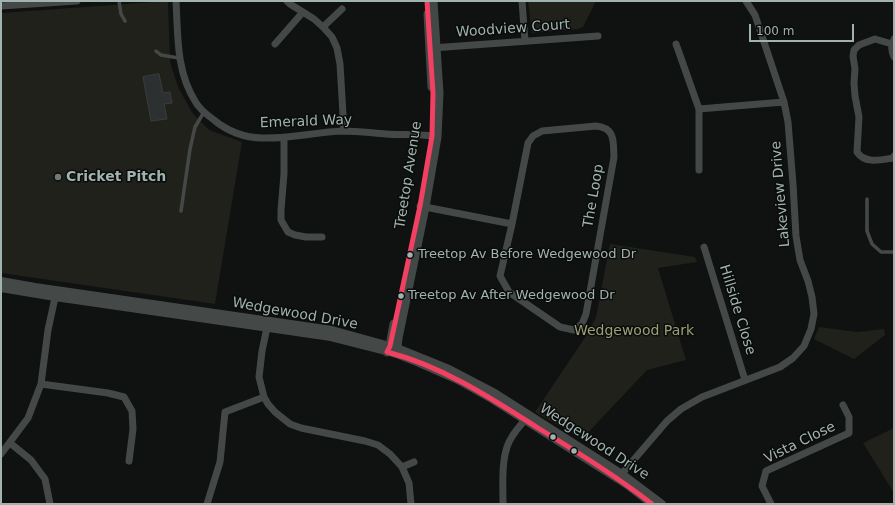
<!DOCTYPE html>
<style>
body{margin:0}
#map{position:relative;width:895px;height:505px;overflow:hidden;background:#101111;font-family:"DejaVu Sans",sans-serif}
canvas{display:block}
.frame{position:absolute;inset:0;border:2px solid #a0b3ae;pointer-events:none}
.scale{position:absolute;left:749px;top:24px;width:105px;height:18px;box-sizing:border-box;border:2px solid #a0b3ae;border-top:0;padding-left:5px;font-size:12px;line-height:14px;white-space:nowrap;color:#a0b3ae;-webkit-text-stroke:3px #0b0c0c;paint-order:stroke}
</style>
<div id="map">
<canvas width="895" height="505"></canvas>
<div class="frame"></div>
<div class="scale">100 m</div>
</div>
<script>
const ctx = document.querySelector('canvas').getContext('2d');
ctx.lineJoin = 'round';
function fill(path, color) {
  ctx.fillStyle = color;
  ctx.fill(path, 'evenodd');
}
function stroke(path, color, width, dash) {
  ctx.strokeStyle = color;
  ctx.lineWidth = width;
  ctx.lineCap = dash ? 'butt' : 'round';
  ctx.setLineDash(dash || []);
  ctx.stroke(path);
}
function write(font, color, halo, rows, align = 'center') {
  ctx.font = font + ' "DejaVu Sans",sans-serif';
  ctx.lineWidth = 3;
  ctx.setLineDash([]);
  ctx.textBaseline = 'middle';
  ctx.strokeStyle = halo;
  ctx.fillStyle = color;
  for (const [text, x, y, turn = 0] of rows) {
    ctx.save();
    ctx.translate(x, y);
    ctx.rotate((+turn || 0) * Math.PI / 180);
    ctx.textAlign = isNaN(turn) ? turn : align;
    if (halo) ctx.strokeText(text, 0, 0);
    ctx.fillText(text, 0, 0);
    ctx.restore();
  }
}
const green = new Path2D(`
 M168,1l2,61 8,25 15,27 16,16 33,12 -27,162 -214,-31v-260z
 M528,1h68l-13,26 -5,2 -46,4z
 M610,244l85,13 2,5 -39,6 28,92 -39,10 -65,69 -47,-27 51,-76 10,-19z
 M819,327l38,5 27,-3 1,6 -31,24 -40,-20z
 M894,428v65l-31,-50z`);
const building = new Path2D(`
 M159,74l4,19 7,-1 2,11 -8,1 3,15 -16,2 -8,-44z`);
const service = new Path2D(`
 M119,1l2,13 4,7
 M156,51l5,4 18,3
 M867,199v32l5,13 9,8h13
 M181,211l9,-62 5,-22 9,-15`);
const minor = new Path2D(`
 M176,1c2,34 0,70 19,100 4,8 12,14 19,19 13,11 31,18 48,18 27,1 54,-6 81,-7 14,0 29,2 43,3 12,1 24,0 36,1 5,0 10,1 15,2
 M287,1l3,3 24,15 9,8 9,10 5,11 3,16 4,67
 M522,1l3,40
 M1,6l76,-5
 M323,27l19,-18
 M894,39c-3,6 -3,12 0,18
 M275,44l28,-32
 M676,44l23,65v61
 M892,44l-17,-5 -16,6 -5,5 -1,6 2,13 -1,14 1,13 4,21 -2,35c8,12 23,8 36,6l1,-2
 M432,48l166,-12
 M699,109l85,-7
 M284,137v37l-3,36v10l7,12 7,3 11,2h16
 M420,206l92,18 -12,52 9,16 51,35 14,3 8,-6 4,-10 28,-157c-1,-15 2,-29 -18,-31l-54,5 -9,5 -5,7 -16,81
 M704,247l41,133
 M268,323l-6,28 -3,26 5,20 4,7 7,8 15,12 11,4 64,13 13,4 12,9 12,13 7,16 2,21
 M41,384l67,9 16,4 8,14 1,18 -4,32
 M10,443l21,17 14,19 5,25
 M1,454l27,-36 13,-34 7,-54 8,-37
 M402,467l12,-5
 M619,477l48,-56 14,-12 21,-12 78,-30 13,-9 11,-12 7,-17 3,-15 -2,-17 -4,-16 -8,-21 -4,-24 -3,-52 -5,-62 -4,-20 -29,-87 -9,-14
 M207,504l13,-42 5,-50 39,-15
 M503,504c0,-19 -2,-45 6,-62 4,-8 13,-19 19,-25
 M771,504l-9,-18 4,-15 83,-38v-16l-6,-12`);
const tertiary = new Path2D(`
 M1,281l34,6 297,43 65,18 52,21 46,24 127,81 40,30
 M1,288l54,9 276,40 63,16 23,9 41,18 34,19 126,80 12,8 22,17`);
const secondary = new Path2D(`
 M428,14l4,73
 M387,352l3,-6 4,-22
 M394,353l3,-5 1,-10 27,-131 12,-70 2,-44 -6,-92`);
const bus1 = new Path2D(`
 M427,1l6,92 -1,43 -12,70 -30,140 -3,6c55,14 104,46 151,76 39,24 78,48 114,76`);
const markers = [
 [58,177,4,"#6e7a77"],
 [410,255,3.5,"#a0b3ae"],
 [401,296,3.5,"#a0b3ae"],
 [553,437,3.5,"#a0b3ae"],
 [574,451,3.5,"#a0b3ae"]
];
const busNames = [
 ["Treetop Av Before Wedgewood Dr",418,255],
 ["Treetop Av After Wedgewood Dr",408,296]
];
const streetNames = [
 ["Woodview Court",513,29,-4],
 ["Emerald Way",306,122,-2],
 ["Treetop Avenue",409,175,-81],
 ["Lakeview Drive",781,194,-95],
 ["The Loop",594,196,-80],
 ["Hillside Close",737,310,73],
 ["Wedgewood Drive",295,314,10],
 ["Wedgewood Drive",594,442,33],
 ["Vista Close",800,443,-26]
];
const poiNames = [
 ["Cricket Pitch",66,177]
];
const parkNames = [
 ["Wedgewood Park",634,331]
];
fill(green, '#20211b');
fill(building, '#2d3030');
stroke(building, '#383d3c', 1);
stroke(service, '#444948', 3.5);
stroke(minor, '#444948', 7);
stroke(tertiary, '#444948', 8);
stroke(secondary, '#424846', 9);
stroke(bus1, '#f24062', 5);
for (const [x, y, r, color] of markers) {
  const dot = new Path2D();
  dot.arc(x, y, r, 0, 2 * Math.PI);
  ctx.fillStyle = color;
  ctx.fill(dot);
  stroke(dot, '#0b0c0c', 1.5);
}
write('13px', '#a0b3ae', '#0b0c0c', busNames, 'left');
write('14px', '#a0b3ae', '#0b0c0c', streetNames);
write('bold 14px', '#a0b3ae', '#0b0c0c', poiNames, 'left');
write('14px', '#9ca075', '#0b0c0c', parkNames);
</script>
